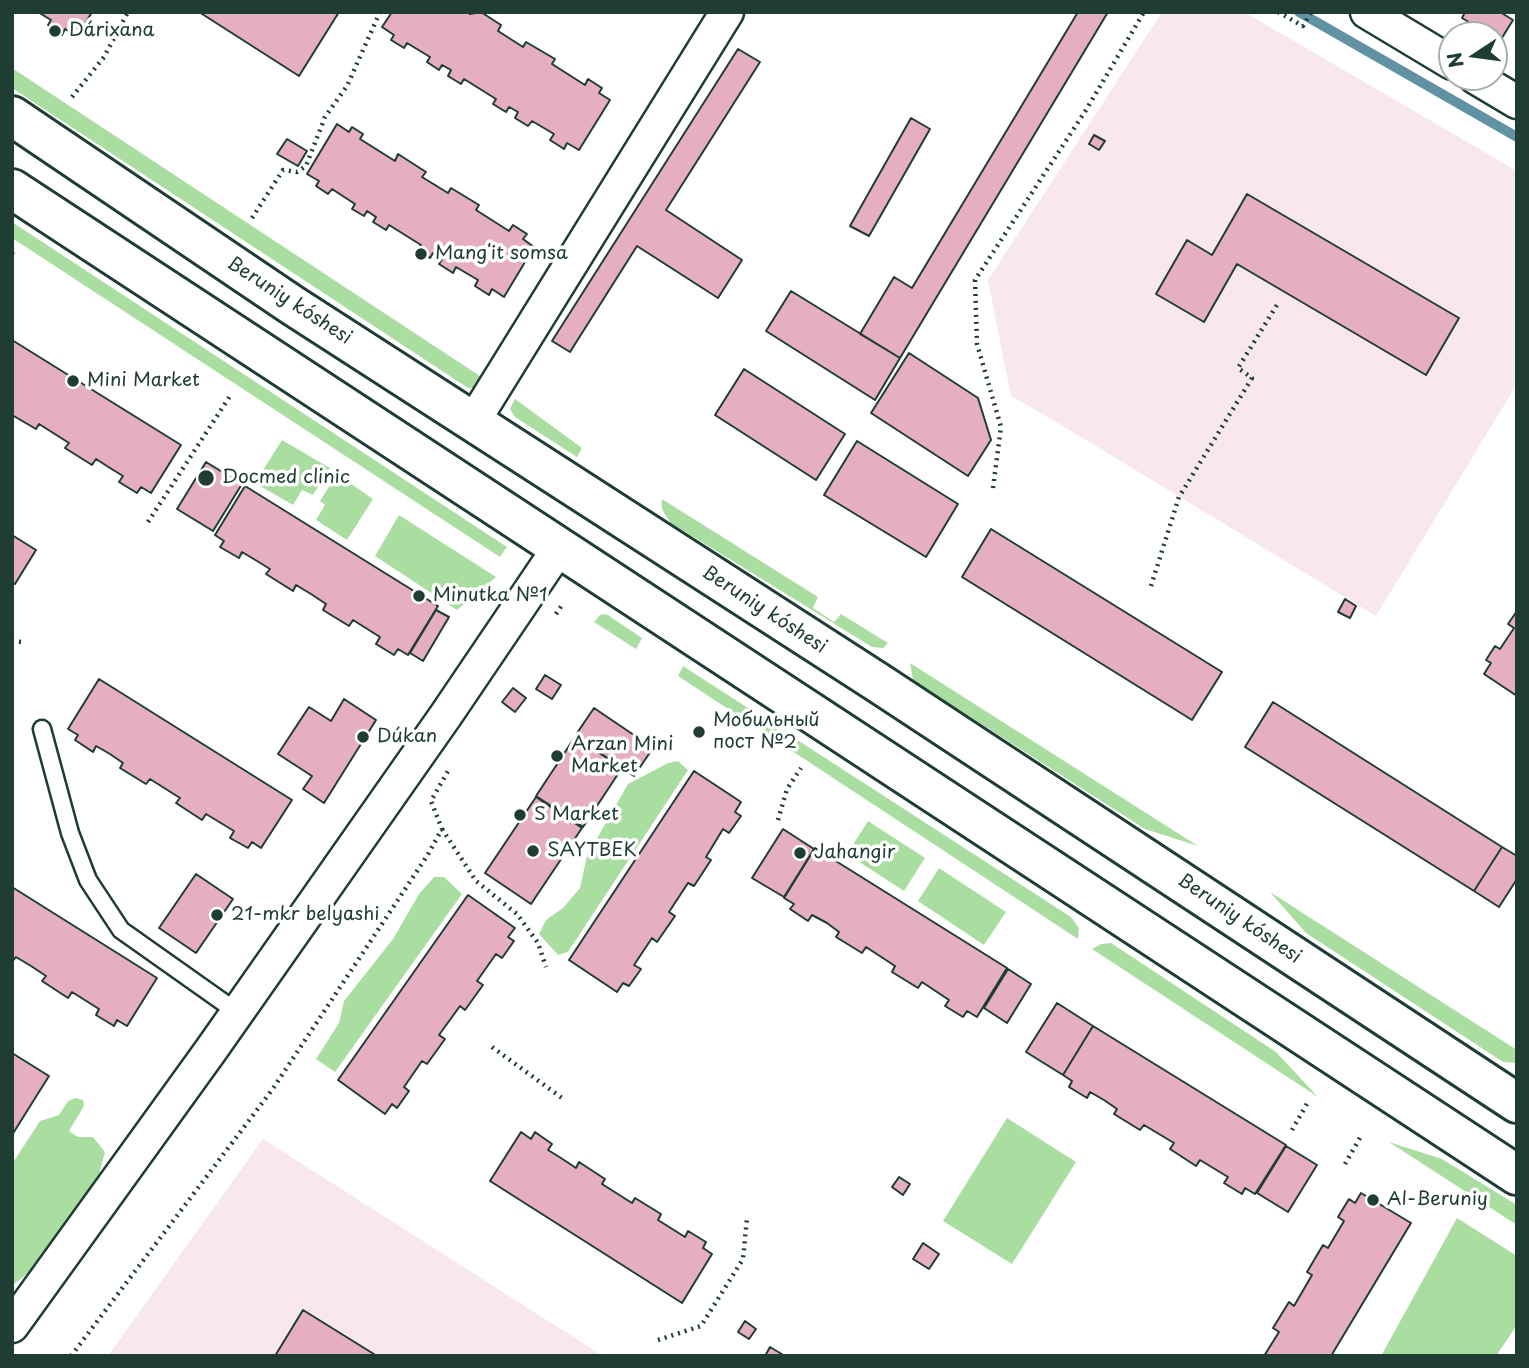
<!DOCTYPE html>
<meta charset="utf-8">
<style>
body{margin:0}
#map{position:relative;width:1529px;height:1368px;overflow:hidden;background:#fff;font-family:"Playpen Sans",sans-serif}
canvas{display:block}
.frame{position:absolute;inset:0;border:14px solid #1f3d34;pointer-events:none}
.north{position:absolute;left:1438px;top:21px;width:70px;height:70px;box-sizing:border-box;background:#fff;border:2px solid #a5b1ae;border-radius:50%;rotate:257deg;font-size:19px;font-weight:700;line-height:28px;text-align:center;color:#1f3d34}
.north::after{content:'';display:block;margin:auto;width:24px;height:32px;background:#1f3d34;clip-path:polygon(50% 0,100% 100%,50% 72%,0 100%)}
</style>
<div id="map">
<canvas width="1529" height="1368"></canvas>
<div class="frame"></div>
<div class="north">N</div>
</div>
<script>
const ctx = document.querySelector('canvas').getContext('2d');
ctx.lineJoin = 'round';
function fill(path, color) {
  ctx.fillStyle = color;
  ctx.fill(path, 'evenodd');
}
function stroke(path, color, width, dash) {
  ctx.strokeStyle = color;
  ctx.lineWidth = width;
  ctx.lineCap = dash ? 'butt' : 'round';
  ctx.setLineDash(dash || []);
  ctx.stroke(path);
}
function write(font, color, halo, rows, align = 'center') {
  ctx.font = font + ' "Playpen Sans",sans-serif';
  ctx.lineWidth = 7;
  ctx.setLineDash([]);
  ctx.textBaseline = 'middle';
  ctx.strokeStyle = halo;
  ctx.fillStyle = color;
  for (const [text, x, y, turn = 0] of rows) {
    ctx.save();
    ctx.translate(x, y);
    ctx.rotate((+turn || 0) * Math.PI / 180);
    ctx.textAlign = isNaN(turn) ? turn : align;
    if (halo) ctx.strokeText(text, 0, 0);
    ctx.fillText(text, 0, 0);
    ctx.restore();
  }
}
const built = new Path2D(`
 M1162,12h82l273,159v213l-141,232 -328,-199 -37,-21 -23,-116z
 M263,1139l340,217h-495z`);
const green = new Path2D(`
 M12,68l474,312 -9,8h-9l-456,-300z
 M12,222l495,325 -7,10 -488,-319z
 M515,399l67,49 -5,9 -62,-40 -5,-8z
 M282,440l48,28 -17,27 -11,-5 -9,15 -38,-22z
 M337,474l36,25 -26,41 -31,-20 9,-15 -5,-4z
 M662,499l156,98 -5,11 21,14 7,-8 47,29 -5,5 -11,-1 -201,-124c-6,-8 -11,-14 -9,-24z
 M399,515l97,62 -39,33 -82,-54z
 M606,614l36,24 -6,11 -42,-27 6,-7z
 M910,663l288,183 -53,-17 -232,-149z
 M683,666l388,251 8,11 -1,11 -400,-263z
 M678,761l10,9 -120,182 -10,3 -19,-21 7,-14 17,-12 17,-20 7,-32 41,-72 40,-21z
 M868,821l57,37 -21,33 -57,-37z
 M939,868l67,44 -22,33 -66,-44z
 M434,877h10l18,17 -127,178 -19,-13 23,-36 5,-22 49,-62 26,-45z
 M1270,892l247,158v13l-14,-1 -197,-129z
 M1111,943l165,109 42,45 -226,-148 9,-5z
 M76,1098l7,2 1,6 -15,25 9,6h15l12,15 -11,41 -46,63 -36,30v-122l28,-43 19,-6 9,-14z
 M1007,1118l69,44 -64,102 -69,-43z
 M1389,1142l53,17 75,46v20z
 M1457,1218l60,38v69l-21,31h-115z`);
const stream = new Path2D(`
 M1299,12l218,125`);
const building = new Path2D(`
 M38,12h54l-15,25 -12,-8 -3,6 -14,-10 3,-5z
 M199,12h140l-40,64z
 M392,12h75l3,2 11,-2 20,13 -3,6 25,16 3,-5 29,17 -3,5 33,21 3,-6 14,9 -3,5 11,7 -31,50 -12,-7 -3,6 -14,-9 4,-6 -22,-13 -4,5 -13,-8 3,-6 -9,-5 -3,5 -13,-8 3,-5 -32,-20 -3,5 -13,-8 3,-6 -9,-5 -3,5 -12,-8 3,-5 -23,-14 -3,5 -13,-8 3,-5 -12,-8z
 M1078,12h30l-208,346 -40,-24 34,-57 18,11z
 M1465,12h35l13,8 -13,21 -6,-6h-4l-28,-17z
 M738,49l22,13 -94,148 76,50 -24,38 -81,-52 -67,106 -18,-11z
 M911,118l19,11 -61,107 -19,-10z
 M337,124l12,8 3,-5 11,7 -3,5 35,22 3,-7 28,18 -4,5 26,16 3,-5 28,17 -3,5 33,21 4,-6 14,9 -4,5 11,8 -30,50 -12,-8 -3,6 -14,-9 3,-6 -22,-13 -3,6 -14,-9 4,-6 -10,-5 -3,5 -13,-8 4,-5 -32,-20 -3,5 -13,-8 3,-5 -9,-6 -3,5 -12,-7 3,-5 -23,-15 -4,5 -12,-8 3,-5 -12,-7z
 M1094,135l11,6 -6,9 -10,-6z
 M287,139l20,12 -9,15 -21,-12z
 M1247,194l212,124 -33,57 -189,-111 -33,58 -48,-28 31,-54 25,15z
 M791,291l109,67 -25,42 -109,-69z
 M12,340l169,105 -30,48 -10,-6 -4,6 -18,-11 4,-6 -13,-8 -14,-9 -4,6 -27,-17 4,-5 -30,-19 -3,5 -24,-14z
 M909,353l69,45 13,42 -23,36 -97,-63z
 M744,369l101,65 -29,46 -101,-65z
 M857,441l101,63 -32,53 -102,-62z
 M206,462l36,22 -29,47 -36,-22z
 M245,486l193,120 -30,49 -10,-6 -4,6 -18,-11 4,-7 -27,-17 -4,6 -26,-16 3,-6 -15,-10 -15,-9 -3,6 -27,-17 4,-5 -13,-8 -15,-9 -3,6 -19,-11 4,-6 -9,-6z
 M991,529l231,143 -30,48 -230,-143z
 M12,535l24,15 -21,34 -3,-1z
 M1345,599l11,7 -6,12 -12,-6z
 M436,610l13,7 -26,44 -13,-8z
 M1517,611v85l-33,-22 7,-11 -5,-3 9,-14 5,3 14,-21 -6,-4z
 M545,675l16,10 -9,14 -16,-10z
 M99,679l193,121 -31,48 -9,-6 -4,6 -18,-10 4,-7 -28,-17 -4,6 -26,-17 4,-5 -30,-19 -4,5 -26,-16 3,-5 -13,-9 -14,-8 -3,6 -18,-12 3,-5 -10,-6z
 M513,688l13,10 -11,14 -13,-10z
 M344,699l32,21 -52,83 -21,-14 9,-13 -34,-22 31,-47 22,14z
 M1273,702l229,145 -28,44 -229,-144z
 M594,708l59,40 -19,28 -59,-40z
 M575,737l47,31 -39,59 -47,-31z
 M694,771l47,31 -6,10 6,4 -12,17 -6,-4 -17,28 5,3 -17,26 -6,-3 -19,29 6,4 -18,26 -5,-4 -18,27 7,4 -12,17 -6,-3 -6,9 -48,-32z
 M536,797l46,31 -51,76 -46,-31z
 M783,829l31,20 -30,48 -32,-19z
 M1502,847l15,9v23l-18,28 -25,-16z
 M815,848l192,120 -30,49 -10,-6 -4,6 -18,-11 4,-6 -27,-18 -4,6 -26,-16 3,-6 -29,-19 -4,6 -26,-16 3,-5 -12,-9 -15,-8 -4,6 -18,-12 4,-5 -10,-6z
 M196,874l37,25 -37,54 -37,-25z
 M12,887l145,91 -30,48 -10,-6 -3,6 -18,-11 3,-6 -27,-17 -4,6 -26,-17 4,-5 -15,-10 -15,-9 -4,5z
 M468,895l47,33 -7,9 6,4 -12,17 -6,-4 -19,27 6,4 -18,25 -5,-4 -21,29 6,4 -18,25 -5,-3 -18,26 5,4 -12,17 -5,-4 -7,10 -47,-34z
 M1008,969l23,15 -24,39 -23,-15z
 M1057,1003l36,23 -30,49 -37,-23z
 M1093,1026l193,119 -31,49 -10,-6 -3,6 -18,-11 4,-6 -28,-17 -4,6 -26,-17 4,-6 -30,-18 -4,5 -26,-16 3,-5 -13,-9 -14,-8 -3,6 -18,-11 3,-6 -9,-6z
 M12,1053l37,23 -37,59z
 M521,1132l10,7 4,-7 17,12 -4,6 13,8 15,10 3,-6 26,17 -3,5 30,19 3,-5 26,16 -3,6 27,17 3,-6 18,11 -3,6 9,6 -30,49 -192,-122z
 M1286,1146l31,19 -29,47 -31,-19z
 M899,1177l11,7 -7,11 -11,-8z
 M1361,1193l50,30 -80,133h-67l15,-24 -6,-4 16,-26 5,4 18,-31 -5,-3 16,-27 5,3 16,-27 -6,-4 11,-18 6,4z
 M923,1243l16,11 -10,15 -16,-10z
 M303,1310l74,46h-102z
 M745,1321l11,8 -7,10 -11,-7z
 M770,1347l15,9h-20z`);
const path = new Path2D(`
 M1278,12l25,14 8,-14
 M72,97l32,-40 24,-45
 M252,218l31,-48 14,2 9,-6 19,-49 22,-31 33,-74
 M12,253l2,-2
 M993,488l8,-61 -24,-83 -2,-64 111,-170 58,-98
 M148,522l84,-129
 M1151,586l28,-89 73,-119 -14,-10 39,-63
 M556,614l6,-9
 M12,641l10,1
 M778,820l9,-31 14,-21
 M442,829l34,52 41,33 21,29 8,24
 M492,1047l70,51
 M1292,1130l16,-28
 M1345,1164l16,-28
 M658,1340l43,-14 42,-67 4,-41
 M71,1356l201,-266 155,-234 15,-27 -11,-28 17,-30`);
const lane = new Path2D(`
 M42,729l28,104 18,47 33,50 116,82`);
const street = new Path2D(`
 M1367,12l85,51
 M1475,77l42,25
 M473,422l254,-410
 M12,1326l199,-276 235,-335 113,-167`);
const secondary = new Path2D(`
 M12,116l280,189 585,377 640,421
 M12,189l1505,986`);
const markers = [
 [55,31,7,"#1f3d34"],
 [421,254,7,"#1f3d34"],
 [73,381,7,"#1f3d34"],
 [206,478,9,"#1f3d34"],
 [419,596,7,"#1f3d34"],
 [699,732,7,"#1f3d34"],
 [363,737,7,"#1f3d34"],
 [557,756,7,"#1f3d34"],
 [520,815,7,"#1f3d34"],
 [533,851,7,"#1f3d34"],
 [800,853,7,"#1f3d34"],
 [217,915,7,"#1f3d34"],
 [1373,1200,7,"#1f3d34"]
];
const poiNames = [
 ["Dárixana",69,31],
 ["Mangʻit somsa",435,254],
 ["Mini Market",87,381],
 ["Docmed clinic",222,478],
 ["Minutka №1",433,596],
 ["Мобильный",713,721],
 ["пост №2",713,743],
 ["Dúkan",377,737],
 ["Arzan Mini",571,745],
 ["Market",571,767],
 ["S Market",534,815],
 ["SAYTBEK",547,851],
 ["Jahangir",814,853],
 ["21-mkr belyashi",231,915],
 ["Al-Beruniy",1387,1200]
];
const streetNames = [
 ["Beruniy kóshesi",289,301,33],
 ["Beruniy kóshesi",764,610,33],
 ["Beruniy kóshesi",1239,919,34]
];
fill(built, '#f8e7ed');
fill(green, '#aadea1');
stroke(stream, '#6092a3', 10);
fill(building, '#e6aec3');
stroke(building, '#1f3d34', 2);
stroke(lane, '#1f3d34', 21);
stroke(street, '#1f3d34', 37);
stroke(secondary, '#1f3d34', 44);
stroke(path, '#1f3d34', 4.5, [2, 5]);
stroke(lane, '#fff', 16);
stroke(street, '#fff', 32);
stroke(secondary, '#fff', 38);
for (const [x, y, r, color] of markers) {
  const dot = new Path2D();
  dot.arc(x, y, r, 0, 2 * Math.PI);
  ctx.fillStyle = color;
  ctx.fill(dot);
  stroke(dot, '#fff', 2.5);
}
write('19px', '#1f3d34', '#fff', poiNames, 'left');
write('19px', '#1f3d34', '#fff', streetNames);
</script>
